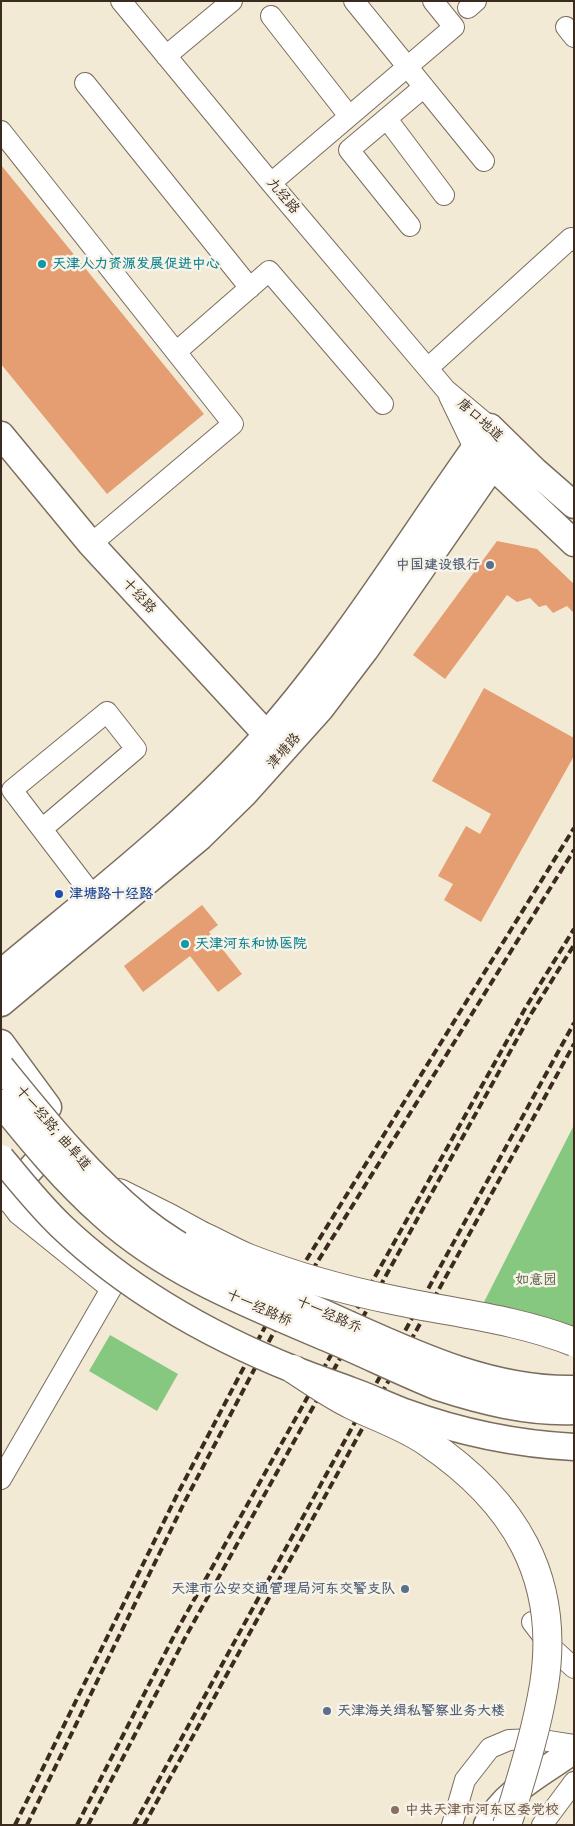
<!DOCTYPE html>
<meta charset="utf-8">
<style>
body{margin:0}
#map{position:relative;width:575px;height:1826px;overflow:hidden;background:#f2ead5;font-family:"Playpen Sans",sans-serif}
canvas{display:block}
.frame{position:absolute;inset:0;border:2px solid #3b2a1e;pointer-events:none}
</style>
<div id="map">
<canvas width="575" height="1826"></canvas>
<div class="frame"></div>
</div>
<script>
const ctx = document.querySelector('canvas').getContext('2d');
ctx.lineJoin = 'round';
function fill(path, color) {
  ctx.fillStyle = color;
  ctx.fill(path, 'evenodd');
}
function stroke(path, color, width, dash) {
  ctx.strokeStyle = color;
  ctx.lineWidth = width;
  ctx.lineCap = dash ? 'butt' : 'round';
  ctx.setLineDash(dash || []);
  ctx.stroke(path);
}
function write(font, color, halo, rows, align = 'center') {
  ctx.font = font + ' "Playpen Sans","LXGW WenKai TC",sans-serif';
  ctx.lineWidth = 5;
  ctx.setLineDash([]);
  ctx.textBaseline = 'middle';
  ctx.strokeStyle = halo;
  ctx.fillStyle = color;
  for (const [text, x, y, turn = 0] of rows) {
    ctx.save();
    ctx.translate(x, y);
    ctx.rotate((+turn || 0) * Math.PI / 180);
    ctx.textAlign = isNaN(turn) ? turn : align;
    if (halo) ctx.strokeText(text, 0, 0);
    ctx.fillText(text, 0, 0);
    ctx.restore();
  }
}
const green = new Path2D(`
 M574,1125v205l-91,-26z
 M110,1335l68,39 -21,37 -68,-40z`);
const building = new Path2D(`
 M1,165l203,249 -97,80 -106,-130z
 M497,541l40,8 37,35v29l-7,-7 -14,7 -7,-8 -7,2 -9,-9 -13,4 -10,-7 -62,84 -32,-24z
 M484,688l90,50v18l-93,166 -37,-22 9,-16 -15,-8 28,-50 14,8 11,-20 -59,-33z
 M202,905l16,20 -9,7 33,42 -24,18 -28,-36 -47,36 -19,-26z`);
const minor = new Path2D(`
 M121,1l150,182 175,207 44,37
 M354,1l130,160
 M468,8l8,-7
 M271,16l78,100
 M566,27l8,10
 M166,56l66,-55
 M85,83l165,205
 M387,119l57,76
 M1,131l232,293 -142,120
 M271,183l183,-156 -21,-26
 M410,226l-61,-76 75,-63
 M176,352l93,-81 114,133
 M428,368l143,-130 3,3
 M449,396l25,52
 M42,829l94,-80 -29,-37 -95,78 81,106
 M1,1201l4,-4 13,17 93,75 -110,190
 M532,1622l19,25 23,21
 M452,1825l13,-45 25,-32 19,-8 27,-1 38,6
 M542,1825l32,-43`);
const major = new Path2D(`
 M1,435l90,109 176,191
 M480,454l94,89
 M1,973c92,-77 188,-150 267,-240 83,-95 148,-204 222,-306l45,44 39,34
 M1,1003l199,-166 43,-42 78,-87 44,-58 142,-205
 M1,1043l47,64
 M1,1192l4,5 54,-59
 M487,1825c19,-35 56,-52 87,-75`);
const highway = new Path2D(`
 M119,1193l50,25 31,17`);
const rail = new Path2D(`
 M15,1825l162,-330 89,-170 308,-497
 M27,1825l158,-324 90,-171 299,-480
 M77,1825l99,-193 350,-625 48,-78
 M88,1825l97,-187 346,-624 43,-69
 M134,1825l440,-802
 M144,1825l430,-781`);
const majorBridge = new Path2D(`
 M1,1067c44,54 87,108 141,152 51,41 112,64 170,89 83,36 169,83 262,81
 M1,1103c32,40 64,78 102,112 64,58 146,90 224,123 38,16 74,34 111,49 43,14 90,26 136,24
 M1,1158c19,23 38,47 60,68 66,63 149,110 234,144 18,7 38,14 57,21 17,6 34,14 52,21 55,20 112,32 170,35`);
const highwayBridge = new Path2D(`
 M200,1235c16,7 31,16 48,23 46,18 96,32 145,42 60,13 123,19 181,42
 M293,1369c19,12 38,26 59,36 24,12 52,21 75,37 87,59 134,135 117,243 -8,48 -23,94 -37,140`);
const markers = [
 [42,264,5,"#0f9aa8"],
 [490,565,5,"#5c6f8a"],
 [59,894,5,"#1a4fb4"],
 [185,944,5,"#0f9aa8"],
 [405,1589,5,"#5c6f8a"],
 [327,1711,5,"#5c6f8a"],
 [395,1810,5,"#8d6e63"]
];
const streetNames = [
 ["九经路",283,196,50],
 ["唐口地道",480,420,42],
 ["十经路",139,596,47],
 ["津塘路",284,751,-48],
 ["十一经路; 曲阜道",53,1128,49],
 ["十一经路桥",259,1308,24],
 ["十一经路乔",329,1315,24]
];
const cultureNames = [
 ["天津人力资源发展促进中心",52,264],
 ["天津河东和协医院",195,944]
];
const serviceNames = [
 ["中国建设银行",480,565],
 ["天津市公安交通管理局河东交警支队",395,1589],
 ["天津海关缉私警察业务大楼",337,1711,"left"]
];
const transitNames = [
 ["津塘路十经路",69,894]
];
const parkNames = [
 ["如意园",536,1280]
];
const educationNames = [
 ["中共天津市河东区委党校",405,1810]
];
fill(green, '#87c880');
fill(building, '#e49e71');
stroke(minor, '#7b6d5e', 22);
stroke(major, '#7b6d5e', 29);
stroke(highway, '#7b6d5e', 30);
stroke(minor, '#fff', 20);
stroke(major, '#fff', 26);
stroke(highway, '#fff', 28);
stroke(rail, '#3b2a1e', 4, [8, 4]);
stroke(majorBridge, '#7b6d5e', 29, []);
stroke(highwayBridge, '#7b6d5e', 30, []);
stroke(majorBridge, '#fff', 26);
stroke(highwayBridge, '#fff', 28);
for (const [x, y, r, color] of markers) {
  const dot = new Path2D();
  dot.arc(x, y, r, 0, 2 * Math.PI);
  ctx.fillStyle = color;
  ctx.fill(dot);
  stroke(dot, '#f7f3e8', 2);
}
write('14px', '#3b2a1e', '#f7f3e8', streetNames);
write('bold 14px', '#0d838f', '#f7f3e8', cultureNames, 'left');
write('bold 14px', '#4e5e75', '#f7f3e8', serviceNames, 'right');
write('bold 14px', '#164399', '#f7f3e8', transitNames, 'left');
write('14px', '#52593b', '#f7f3e8', parkNames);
write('bold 14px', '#785e54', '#f7f3e8', educationNames, 'left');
</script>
